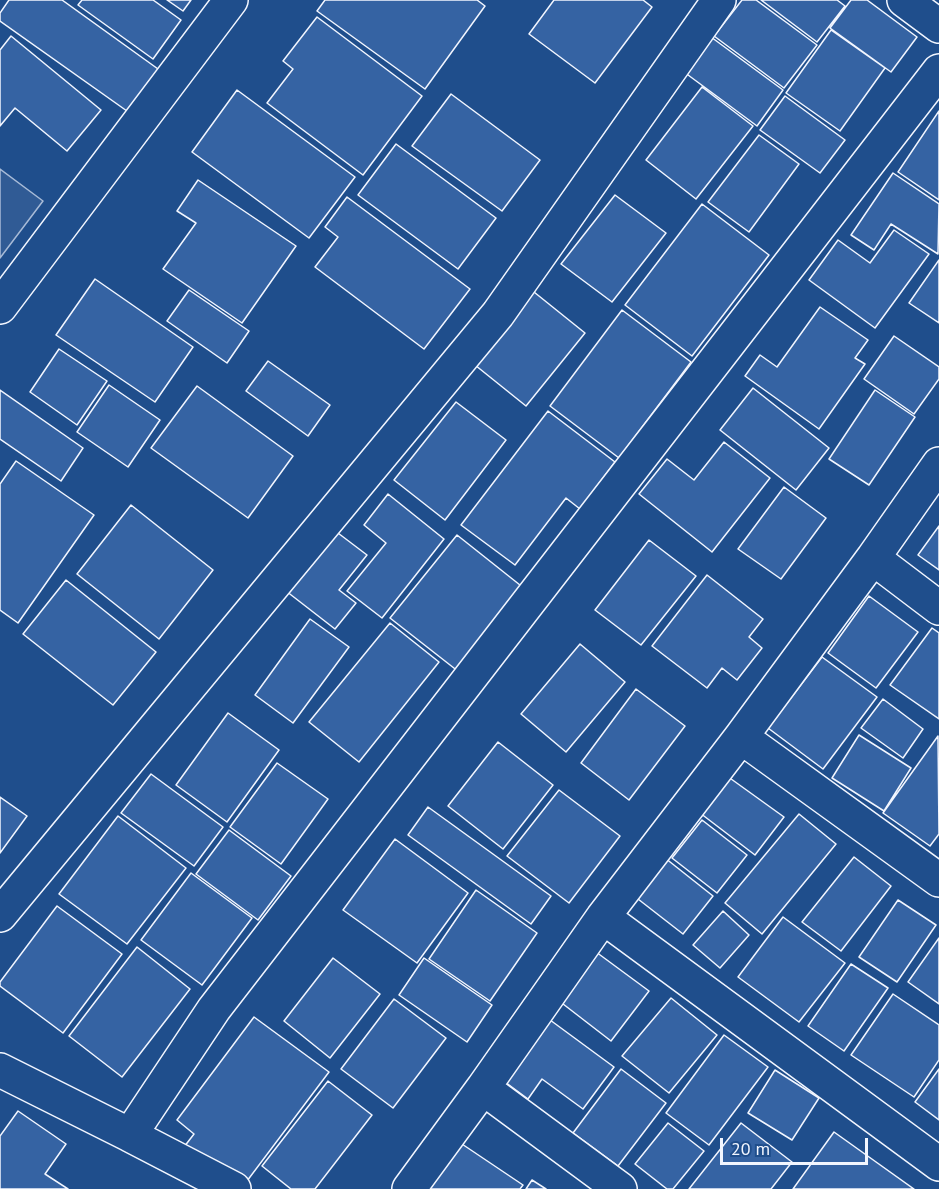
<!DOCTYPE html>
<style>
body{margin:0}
#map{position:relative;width:939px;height:1189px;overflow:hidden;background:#1f4e8c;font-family:"PT Sans",sans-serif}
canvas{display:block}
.scale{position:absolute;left:720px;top:1138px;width:148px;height:27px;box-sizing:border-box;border:3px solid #f2f6ff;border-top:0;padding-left:8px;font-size:18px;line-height:21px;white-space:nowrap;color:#f2f6ff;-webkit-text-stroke:4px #1f4e8c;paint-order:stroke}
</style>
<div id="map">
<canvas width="939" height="1189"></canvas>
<div class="scale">20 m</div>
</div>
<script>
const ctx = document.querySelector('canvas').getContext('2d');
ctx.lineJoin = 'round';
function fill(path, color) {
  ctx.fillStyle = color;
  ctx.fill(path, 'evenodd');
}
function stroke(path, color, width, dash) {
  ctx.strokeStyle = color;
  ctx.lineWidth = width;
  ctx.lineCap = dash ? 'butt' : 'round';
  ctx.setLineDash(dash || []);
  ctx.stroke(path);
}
const green = new Path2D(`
 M0,169l43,32 -43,57z`);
const building = new Path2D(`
 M9,0h53l103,74 -31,42 -134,-95v-8z
 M82,0h71l28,20 -28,39 -75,-54z
 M167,0h24l-8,11z
 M325,0h152l8,6 -60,83 -108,-78z
 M554,0h89l9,7 -57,76 -66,-49z
 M742,0h14l61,45 -33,43 -70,-52z
 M761,0h76l8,6 -28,36z
 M851,0h16l50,37 -26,35 -61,-44z
 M317,17l105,79 -59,79 -96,-72 26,-34 -10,-8z
 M831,30l54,38 -45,63 -54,-38z
 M11,36l90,74 -34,41 -52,-43 -15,18v-76z
 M711,37l72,53 -26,36 -73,-54z
 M702,87l51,39 -57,73 -50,-39z
 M237,90l118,87 -46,61 -117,-86z
 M451,94l89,66 -38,51 -90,-65z
 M785,96l60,44 -25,33 -60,-43z
 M939,111v89l-41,-28z
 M759,135l40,29 -50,68 -41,-30z
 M396,144l100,74 -38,51 -100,-74z
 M893,173l46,31 -1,50 -47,-30 -17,26 -23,-15z
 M198,180l98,66 -54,77 -79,-54 33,-46 -19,-12z
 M615,195l51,38 -54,69 -51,-38z
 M347,197l123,92 -46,60 -109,-82 23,-30 -13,-10z
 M702,204l67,51 -77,101 -67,-51z
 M894,230l35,24 -54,74 -66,-48 29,-40 32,23z
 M939,260v63l-30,-20z
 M95,279l98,68 -38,55 -99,-67z
 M529,288l56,45 -59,73 -56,-45z
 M189,290l60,41 -22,32 -60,-42z
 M820,307l48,33 -13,18 10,6 -46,65 -74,-53 15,-21 17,12z
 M622,310l69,52 -72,96 -69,-52z
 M894,336l45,31v12l-25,35 -50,-35z
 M59,349l48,32 -30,44 -47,-33z
 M268,361l62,44 -22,31 -62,-45z
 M109,385l51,35 -32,47 -51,-35z
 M197,386l96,70 -45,62 -97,-70z
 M753,388l76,60 -33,42 -76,-60z
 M0,390l83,58 -22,33 -61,-42z
 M875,390l40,27 -46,68 -40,-26z
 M456,402l50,38 -61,80 -51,-40z
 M548,411l67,51 -35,47 -14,-11 -51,67 -54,-40z
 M724,442l46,36 -58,74 -73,-58 28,-35 27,21z
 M16,461l78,54 -76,108 -18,-13v-126z
 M784,487l42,31 -45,61 -43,-30z
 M388,494l56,45 -62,79 -35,-27 39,-48 -22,-18z
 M131,505l82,65 -54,69 -82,-65z
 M939,526v44l-21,-15z
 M334,530l33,25 -28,35 17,13 -21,26 -49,-38z
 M457,535l68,54 -66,83 -69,-54z
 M649,540l47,36 -55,69 -46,-35z
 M707,575l56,44 -14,18 13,11 -25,32 -15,-12 -15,20 -55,-42z
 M66,580l90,72 -43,53 -90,-71z
 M869,596l49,36 -42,56 -48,-35z
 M310,619l39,28 -56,76 -38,-28z
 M390,623l49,39 -80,100 -50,-40z
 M932,628l7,5v86l-49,-34z
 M580,644l45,38 -59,70 -45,-38z
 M822,657l55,40 -54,72 -55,-41z
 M636,689l49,37 -56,74 -48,-37z
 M883,699l40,30 -20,29 -42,-30z
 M228,713l51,37 -52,72 -51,-37z
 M859,735l52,33 -27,43 -52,-33z
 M938,736l1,98 -9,12 -47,-33z
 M498,742l55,43 -50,64 -55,-43z
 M277,763l51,36 -47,65 -51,-37z
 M151,774l72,53 -29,39 -73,-53z
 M727,776l57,41 -29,38 -55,-42z
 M559,790l61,46 -51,67 -62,-47z
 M0,797l27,19 -27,37z
 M428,807l123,89 -20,28 -123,-89z
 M799,814l37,30 -74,90 -37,-31z
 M118,816l68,52 -59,76 -68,-50z
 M702,820l45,35 -30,38 -45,-35z
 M229,830l62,46 -33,44 -62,-46z
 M395,839l73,54 -51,70 -74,-53z
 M660,854l53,42 -30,38 -54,-42z
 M854,857l37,29 -50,65 -39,-29z
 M191,873l61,45 -50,67 -61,-45z
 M476,890l61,43 -47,68 -61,-42z
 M898,900l38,25 -39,57 -38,-25z
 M57,906l65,48 -59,79 -63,-47v-4z
 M723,911l26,24 -29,33 -27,-23z
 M783,917l62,46 -46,59 -61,-45z
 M939,938v66l-31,-22z
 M137,947l53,42 -68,88 -53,-41z
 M592,949l57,42 -38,50 -57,-44z
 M333,958l47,36 -50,64 -46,-37z
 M424,958l68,47 -25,37 -68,-47z
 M851,964l37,24 -44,63 -36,-25z
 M893,994l46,31v35l-25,37 -63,-42z
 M671,998l46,37 -48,58 -47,-37z
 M394,999l52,39 -53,70 -52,-39z
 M254,1017l75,55 -88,117 -57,-42 10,-13 -17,-14z
 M546,1017l68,50 -31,42 -41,-30 -14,20 -27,-20z
 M724,1035l44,32 -59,78 -43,-32z
 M621,1069l45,34 -48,63 -45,-33z
 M939,1069v51l-24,-18z
 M775,1070l44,28 -27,42 -44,-27z
 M328,1081l44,34 -57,74h-24l-29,-23z
 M18,1111l48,33 -21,30 23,15h-68v-53z
 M668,1123l36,28 -31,38h-6l-32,-25z
 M741,1123l51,39 -21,27h-82z
 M834,1132l80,57h-121z
 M453,1138l70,47 -3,4h-101z
 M532,1180l14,9h-20z`);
const street = new Path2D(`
 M904,0l35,26
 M0,307l231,-307
 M873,558l66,50
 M741,737l198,143
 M0,915l498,-601 221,-314
 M603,917l336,247
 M0,1070l130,65
 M234,1189l-104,-54 84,-126 725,-938
 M409,1189l74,-101
 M620,1189l-137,-101 120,-171 138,-180 132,-179 66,-94`);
fill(green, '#305b95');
stroke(green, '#a8bbd7', 1.5);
fill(building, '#3563a3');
stroke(building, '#f2f6ff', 1.5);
stroke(street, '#f2f6ff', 36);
stroke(street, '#1f4e8c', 33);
</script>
